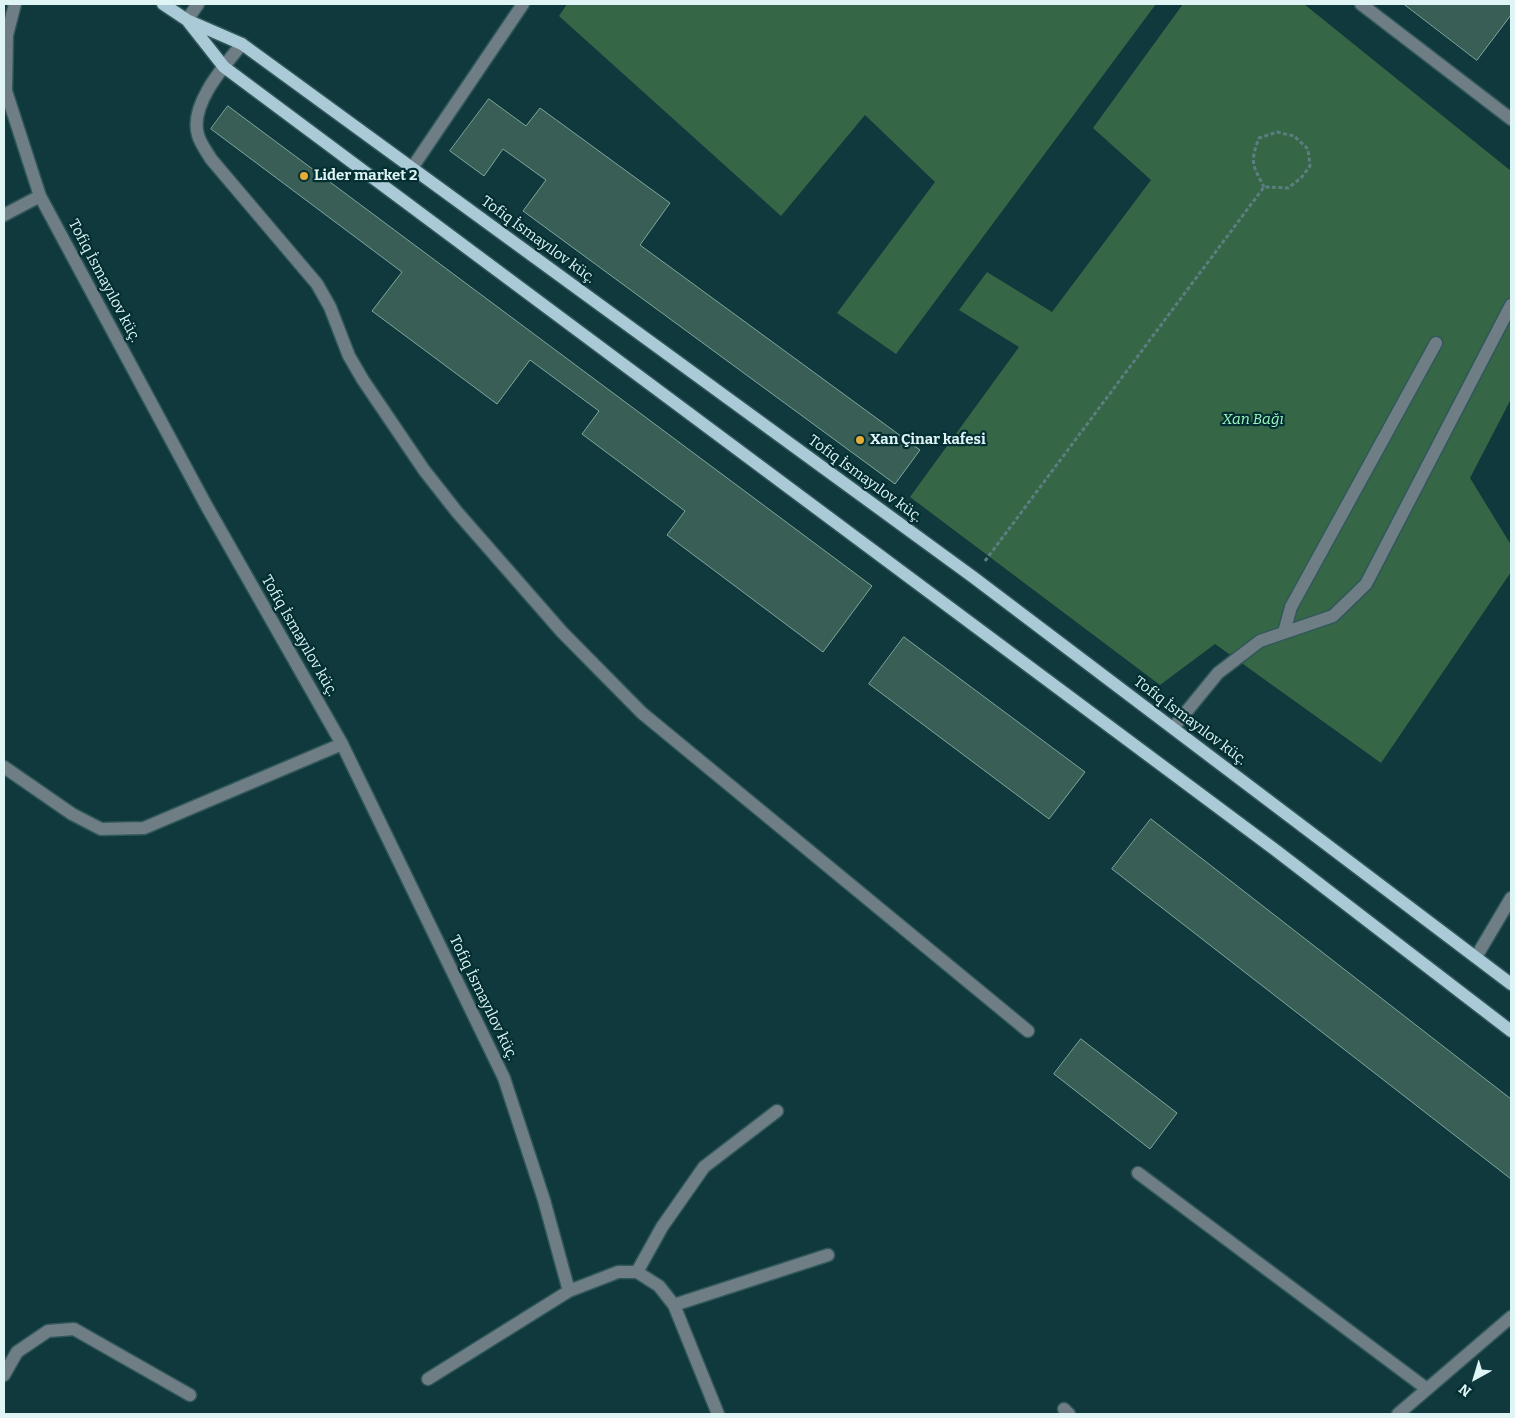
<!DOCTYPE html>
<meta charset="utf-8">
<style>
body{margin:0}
#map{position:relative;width:1515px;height:1418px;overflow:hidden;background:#0f393c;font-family:Bitter,serif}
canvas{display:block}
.frame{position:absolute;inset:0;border:5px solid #def4f5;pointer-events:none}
.north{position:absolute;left:1450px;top:1353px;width:50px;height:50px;-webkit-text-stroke:4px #032e32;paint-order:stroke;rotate:219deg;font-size:14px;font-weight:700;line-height:20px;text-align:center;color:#def4f5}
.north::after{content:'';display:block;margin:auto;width:18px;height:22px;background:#def4f5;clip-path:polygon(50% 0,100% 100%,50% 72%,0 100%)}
</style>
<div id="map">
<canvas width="1515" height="1418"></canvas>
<div class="frame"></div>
<div class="north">N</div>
</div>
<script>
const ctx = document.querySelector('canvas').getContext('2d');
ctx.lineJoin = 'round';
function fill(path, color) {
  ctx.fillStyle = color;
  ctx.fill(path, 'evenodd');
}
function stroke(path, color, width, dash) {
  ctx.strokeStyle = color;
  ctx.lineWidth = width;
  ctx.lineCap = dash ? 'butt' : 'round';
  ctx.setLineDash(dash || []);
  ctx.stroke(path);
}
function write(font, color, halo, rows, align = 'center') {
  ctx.font = font + ' Bitter,serif';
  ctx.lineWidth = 4.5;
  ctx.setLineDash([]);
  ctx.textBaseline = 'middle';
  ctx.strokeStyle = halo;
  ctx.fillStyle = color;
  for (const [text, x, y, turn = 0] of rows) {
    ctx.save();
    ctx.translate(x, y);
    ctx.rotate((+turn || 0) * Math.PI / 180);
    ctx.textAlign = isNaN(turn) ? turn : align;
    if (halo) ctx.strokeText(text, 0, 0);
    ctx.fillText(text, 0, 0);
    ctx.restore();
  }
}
const green = new Path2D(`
 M567,4h589l-260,350 -59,-41 98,-131 -70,-67 -84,101 -222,-200z
 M1183,4h121l207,167v228l-41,79 41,67v27l-130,191 -166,-119 -55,41 -250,-188 109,-150 -60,-37 28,-38 65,40 99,-132 -58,-52z`);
const building = new Path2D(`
 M1404,4h107v11l-34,45z
 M489,99l37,27 14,-18 130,95 -30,42 280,205 -25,34 -372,-273 23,-31 -43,-31 -19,27 -34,-25z
 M228,106l644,480 -49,66 -156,-117 18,-24 -103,-77 17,-23 -69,-51 -33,44 -125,-93 30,-39 -191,-143z
 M904,637l181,135 -36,47 -180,-135z
 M1151,819l360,280v80l-399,-310z
 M1081,1039l96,74 -27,36 -96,-75z`);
const path = new Path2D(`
 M985,561l279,-374 24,1 13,-10 9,-12 -2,-17 -14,-13 -17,-4 -18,6c-9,24 -7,26 5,49`);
const minor = new Path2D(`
 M15,4l-8,31 -1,56 34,105 166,309 136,239 162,334 40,122 25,91
 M1361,4l150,115
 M187,20l11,-16
 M242,44c-18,22 -53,61 -44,91 2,8 9,17 13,24l106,125 13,23 19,49 14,24 61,90 33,42 105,120 80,81 386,318
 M412,168l111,-164
 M4,215l36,-19
 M1284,632l7,-25 145,-264
 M1173,728l45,-55 42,-32 73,-25 33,-32 145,-279
 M4,767l68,47 29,15 43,-1 198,-84
 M1476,957l35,-59
 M1138,1173l289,216
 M637,1272l25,-45 42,-60 73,-56
 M674,1305l154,-50
 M4,1375l13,-23 31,-21 26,-2 116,66
 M428,1379l141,-88 49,-19h19l22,14 15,19 44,109
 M1064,1409l5,5
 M1398,1414l113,-97`);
const major = new Path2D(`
 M163,4l24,16 37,47 1050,782 237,182
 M189,21l53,23 731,533 538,407`);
const markers = [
 [304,176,5,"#e6ad36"],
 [860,440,5,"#e6ad36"]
];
const poiNames = [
 ["Lider market 2",314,176],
 ["Xan Çinar kafesi",870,440]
];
const streetNames = [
 ["Tofiq İsmayılov küç.",538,240,36],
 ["Tofiq İsmayılov küç.",104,281,62],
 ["Tofiq İsmayılov küç.",865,479,36],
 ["Tofiq İsmayılov küç.",299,636,60],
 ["Tofiq İsmayılov küç.",1190,721,37],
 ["Tofiq İsmayılov küç.",483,998,64]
];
const parkNames = [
 ["Xan Bağı",1253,420]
];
fill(green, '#356747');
fill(building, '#395e56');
stroke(building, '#7fa79d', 1);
stroke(minor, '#30575a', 15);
stroke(major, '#30575a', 15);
stroke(path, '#5c7e81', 3, [4, 2.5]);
stroke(minor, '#6f7e85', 12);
stroke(major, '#abcad8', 12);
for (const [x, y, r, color] of markers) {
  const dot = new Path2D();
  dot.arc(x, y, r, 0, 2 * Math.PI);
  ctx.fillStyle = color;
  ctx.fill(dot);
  stroke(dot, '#032e32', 2);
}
write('bold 15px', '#def4f5', '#032e32', poiNames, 'left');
write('15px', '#def4f5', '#032e32', streetNames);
write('italic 15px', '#9efabe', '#032e32', parkNames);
</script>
